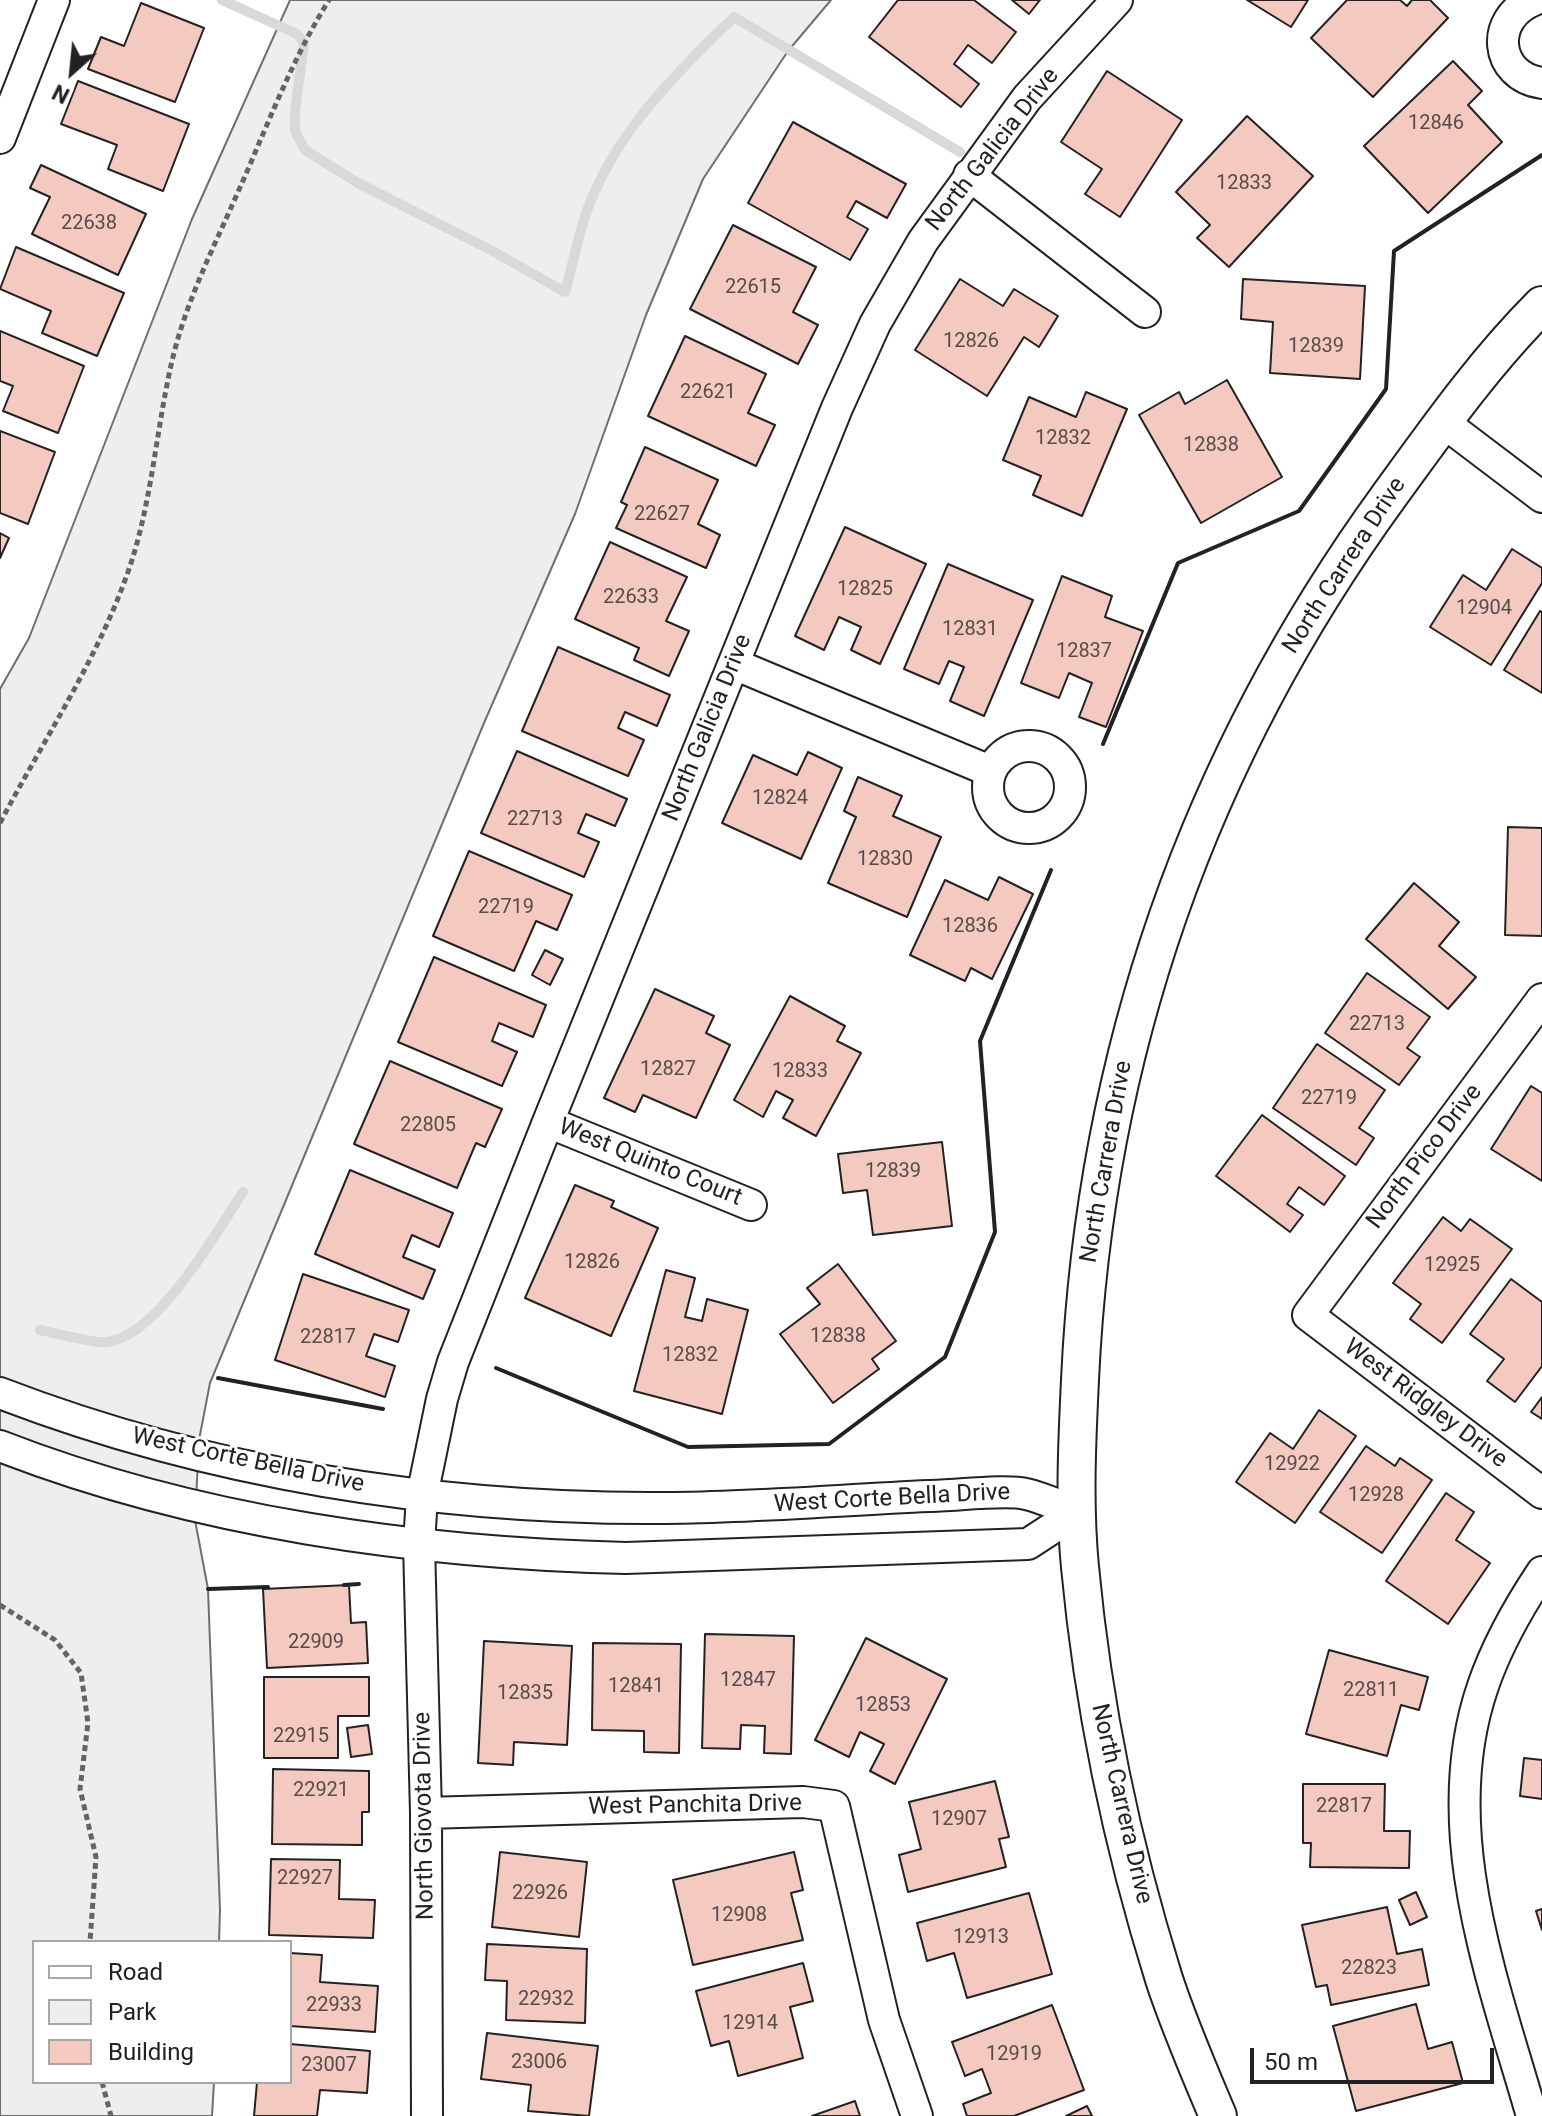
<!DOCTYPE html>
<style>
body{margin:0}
#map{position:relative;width:1542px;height:2116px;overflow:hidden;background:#fff;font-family:Roboto,sans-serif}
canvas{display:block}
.legend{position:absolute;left:32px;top:1940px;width:260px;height:144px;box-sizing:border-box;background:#fff;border:2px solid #a7a7a7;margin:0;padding:10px 14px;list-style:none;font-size:24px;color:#222}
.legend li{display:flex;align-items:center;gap:16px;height:40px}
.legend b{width:40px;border:2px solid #a7a7a7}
.north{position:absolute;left:32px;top:32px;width:80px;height:80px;-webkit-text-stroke:6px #fff;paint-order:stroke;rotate:207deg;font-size:22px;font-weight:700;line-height:32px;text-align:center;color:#222}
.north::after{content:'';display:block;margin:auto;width:28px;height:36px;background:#222;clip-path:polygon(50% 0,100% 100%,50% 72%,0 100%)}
.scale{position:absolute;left:1250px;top:2048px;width:244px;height:36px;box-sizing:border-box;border:4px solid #222;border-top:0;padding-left:10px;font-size:24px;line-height:28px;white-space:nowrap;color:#222;-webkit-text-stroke:6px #fff;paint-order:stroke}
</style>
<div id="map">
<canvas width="1542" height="2116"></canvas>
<ul class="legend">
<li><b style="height:10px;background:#fff"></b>Road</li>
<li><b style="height:22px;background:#eee"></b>Park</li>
<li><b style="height:22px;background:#f3c9c0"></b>Building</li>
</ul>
<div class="north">N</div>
<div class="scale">50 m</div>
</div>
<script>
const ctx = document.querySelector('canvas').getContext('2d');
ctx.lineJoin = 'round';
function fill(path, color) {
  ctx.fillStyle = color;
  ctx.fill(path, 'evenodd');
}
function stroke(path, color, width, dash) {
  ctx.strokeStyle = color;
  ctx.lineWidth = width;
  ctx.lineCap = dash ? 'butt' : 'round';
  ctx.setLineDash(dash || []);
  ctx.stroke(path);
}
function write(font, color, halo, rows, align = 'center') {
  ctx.font = font + ' Roboto,sans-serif';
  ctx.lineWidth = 6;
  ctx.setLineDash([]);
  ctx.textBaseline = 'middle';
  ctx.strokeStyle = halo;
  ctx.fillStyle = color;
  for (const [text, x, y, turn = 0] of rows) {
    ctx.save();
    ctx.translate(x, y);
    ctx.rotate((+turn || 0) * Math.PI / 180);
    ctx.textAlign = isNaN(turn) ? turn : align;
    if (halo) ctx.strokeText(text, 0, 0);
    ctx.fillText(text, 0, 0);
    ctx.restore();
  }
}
const green = new Path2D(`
 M290,0h541l-43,51 -85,128 -57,136 -71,199 -91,209 -274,660 -11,57 -4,80 13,69 12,321 -1,32h-185v140h180l-2,34h-212v-1427l29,-51 163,-419z`);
const stream = new Path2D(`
 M222,0l75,34 7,9 -9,68v20l10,19 53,33 131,66 76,43c8,-28 13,-57 23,-84 29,-78 88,-134 146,-191l226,135
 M40,1330c16,3 53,14 68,12 51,-8 108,-109 135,-150`);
const building = new Path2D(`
 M898,0h76l42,32 -24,31 -24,-18 -14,19 25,20 -18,23 -92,-70z
 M1012,0h28l-11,14z
 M1247,0h61l-17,27z
 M1347,0h53l7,6 5,-6h18l18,18 -75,79 -62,-59z
 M141,3l63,25 -29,74 -87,-33 13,-32 23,9z
 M1453,61l29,30 -14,14 34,37 -74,71 -64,-67z
 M1107,71l75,49 -62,97 -35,-23 17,-25 -41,-27z
 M78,81l111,43 -26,67 -55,-22 9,-24 -56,-21z
 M1247,116l66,60 -84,91 -32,-29 13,-13 -34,-33z
 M793,122l113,62 -19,34 -31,-17 -9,16 21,12 -18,31 -102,-57z
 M41,165l105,49 -28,61 -86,-41 18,-37 -20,-9z
 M733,225l83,42 -23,45 25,13 -20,39 -108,-55z
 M16,247l108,46 -27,63 -55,-23 9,-22 -51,-22z
 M960,279l43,27 11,-17 44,27 -19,31 -15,-10 -37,59 -72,-46z
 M1243,279l122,7 -5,93 -90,-6 3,-51 -32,-3z
 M0,331l84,35 -26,67 -55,-22 10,-25 -13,-5z
 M685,336l81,38 -18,39 27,12 -19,41 -108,-50z
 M1227,380l55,97 -81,46 -62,-108 40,-23 6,12z
 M1086,392l41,17 -45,107 -49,-21 8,-19 -38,-16 26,-63 47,20z
 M0,431l55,21 -27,72 -28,-11z
 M645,447l73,33 -20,44 22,11 -14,33 -90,-40 11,-23 -6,-3z
 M845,527l81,37 -46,100 -29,-14 10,-23 -22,-10 -15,33 -29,-14z
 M0,533l9,5 -9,20z
 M610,542l77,35 -21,44 23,10 -20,45 -35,-16 5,-12 -64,-29z
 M1512,549l30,19v15l-51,82 -61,-38 33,-52 23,15z
 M948,564l85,36 -49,116 -34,-15 14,-34 -15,-6 -10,23 -35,-15z
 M1062,576l50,20 -7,21 38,14 -37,96 -27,-10 13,-34 -23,-10 -10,25 -38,-15z
 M1540,611l2,1v81l-38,-23z
 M558,647l112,48 -13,31 -32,-14 -7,16 26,12 -16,36 -106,-45z
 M517,751l110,48 -12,27 -29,-12 -8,19 21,9 -15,35 -103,-44z
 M808,752l34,16 -41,91 -79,-36 31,-68 44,20z
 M858,777l44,19 -9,20 48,21 -34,80 -79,-34 28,-66 -12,-6z
 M1508,827l34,1v108l-37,-1z
 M469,851l103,44 -15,35 -21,-9 -22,50 -81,-35z
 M999,877l34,17 -41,85 -21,-11 -6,13 -55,-26 35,-75 43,20z
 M1414,883l45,39 -20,24 37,31 -28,32 -82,-70z
 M545,950l18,9 -13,26 -18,-10z
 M434,957l112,48 -13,32 -34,-14 -7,18 25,11 -15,34 -104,-44z
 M1367,973l63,44 -23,31 13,9 -21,28 -74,-52z
 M655,989l59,27 -8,17 24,12 -34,73 -53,-23 -8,17 -31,-14z
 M790,996l55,30 -8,15 24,12 -45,83 -33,-18 10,-18 -17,-9 -13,26 -29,-17z
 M1317,1044l68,46 -26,38 15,10 -18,27 -83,-57z
 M390,1061l112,48 -17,38 -9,-4 -19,45 -103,-44z
 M1531,1086l11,7v88l-51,-32z
 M1262,1115l83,61 -21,29 -25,-18 -12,17 16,11 -13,17 -74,-56z
 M942,1142l10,84 -79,9 -6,-45 -24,3 -5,-39z
 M350,1170l103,43 -14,34 -27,-12 -9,22 32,13 -12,29 -108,-45z
 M575,1185l39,16 -3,6 47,21 -47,108 -86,-38z
 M1443,1217l18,14 9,-12 42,30 -70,94 -32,-24 11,-15 -28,-21z
 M838,1264l58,77 -24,18 7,10 -46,34 -53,-69 40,-30 -13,-16z
 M666,1270l29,8 -10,39 17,4 5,-22 41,11 -26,104 -88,-23z
 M303,1274l106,36 -11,32 -24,-8 -8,22 29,10 -10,31 -110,-37z
 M1511,1279l31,23v64l-27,36 -28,-21 17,-22 -34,-25z
 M1542,1397v22l-11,-7z
 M1319,1410l37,26 -61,87 -59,-41 34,-49 23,16z
 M1366,1446l29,20 5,-8 32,22 -50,73 -62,-41z
 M1446,1493l28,19 -18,28 34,23 -42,61 -62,-43z
 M349,1585l2,38 15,-1 2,41 -101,5 -4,-79z
 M705,1634l89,2 -3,118 -27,-1 1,-27 -24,-1 -1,24 -38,-1z
 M866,1638l81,41 -52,105 -25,-13 14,-27 -24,-12 -11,25 -34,-17z
 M484,1641l88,5 -5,99 -53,-3 -1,23 -35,-2z
 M593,1643l88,1 -2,109 -35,-1v-21l-52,-1z
 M1329,1650l99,27 -9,33 -18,-5 -14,51 -81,-22z
 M264,1677h105v39h-31v42h-74z
 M368,1725l4,29 -21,3 -4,-29z
 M1524,1758l18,2v39l-22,-3z
 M273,1769l96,2v41h-7v33l-90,-1z
 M995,1781l14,56 -10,2 7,28 -98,25 -9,-37 22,-6 -12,-47z
 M1303,1784h82l-1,47h26l-1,37 -99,-1 1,-24h-8z
 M500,1852l87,10 -8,75 -87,-10z
 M794,1852l9,38 -12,3 12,47 -110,25 -20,-85z
 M271,1859l69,1 -1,39 36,1 -2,38 -104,-3z
 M1416,1892l11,25 -17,8 -11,-25z
 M1029,1893l23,81 -85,24 -13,-45 -27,8 -10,-38z
 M1387,1907l10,47 25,-5 7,36 -98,20 -4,-20 -11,2 -14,-62z
 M1542,1909v21l-6,-19z
 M487,1944l100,5 -2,74 -79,-3 1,-39 -22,-1z
 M290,1953l32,2 -2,27 58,4 -3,46 -85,-6z
 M803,1963l10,38 -23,6 13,51 -65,18 -9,-35 -18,5 -15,-55z
 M1416,2004l12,45 24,-7 11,41 -107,28 -23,-85z
 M1052,2005l32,85 -70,26h-47l-4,-12 28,-11 -9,-24 -17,7 -13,-34z
 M487,2033l111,13 -9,70 -61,-5 3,-26 -50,-6z
 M290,2044l80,7 -3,42 -47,-3 -3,26h-63l3,-34h33z
 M855,2101l5,15h-48z
 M1087,2106l5,10h-26z`);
const path = new Path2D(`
 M0,823c44,-84 98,-164 129,-254 23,-67 27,-139 43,-208 14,-60 42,-114 66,-169 29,-65 53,-131 91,-192
 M0,1605l55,35 26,33 7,50 -8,66 16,68 -6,85
 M102,2082l9,34`);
const minor = new Path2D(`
 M1534,0c-45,18 -40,76 8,83
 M0,138l54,-138
 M969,175l176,137
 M1443,422l99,75
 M734,664l256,107
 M988 787a41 41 0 1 1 82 0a41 41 0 1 1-82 0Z
 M1542,999l-234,316 234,178
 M548,1122l203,83
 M0,1393c208,80 435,116 658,115 90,0 181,-8 271,-12 24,0 77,-7 97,-2 17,4 34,12 51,18
 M0,1446c195,76 417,107 626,112l402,-14 49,-32
 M426,1813l377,-11 31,4 50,214 33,96
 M427,2116l-1,-303 -7,-269 3,-48 20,-97 11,-37 95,-240 289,-714 38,-84 48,-83 104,-143 90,-98
 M1532,2116c-39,-136 -98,-288 -49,-430 14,-41 35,-78 59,-114`);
const tertiary = new Path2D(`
 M1218,2116c-19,-45 -39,-91 -54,-137 -42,-134 -71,-273 -84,-412 -6,-62 -3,-125 0,-187 15,-325 118,-621 309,-884 48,-66 95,-133 153,-191`);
const wall = new Path2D(`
 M1103,744l75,-181 121,-52 87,-122 8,-138 148,-96
 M496,1368l192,79 141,-3 116,-87 50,-125 -15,-191 71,-171
 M218,1378l165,31
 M344,1585l15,-1
 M208,1589l60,-2`);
const numberNames = [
 ["12846",1436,124],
 ["12833",1244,184],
 ["22638",89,224],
 ["22615",753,288],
 ["12826",971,342],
 ["12839",1316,347],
 ["22621",708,393],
 ["12832",1063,439],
 ["12838",1211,446],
 ["22627",662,515],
 ["12825",865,590],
 ["22633",631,598],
 ["12904",1484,609],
 ["12831",970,630],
 ["12837",1084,652],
 ["12824",780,799],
 ["22713",535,820],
 ["12830",885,860],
 ["22719",506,908],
 ["12836",970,927],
 ["22713",1377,1025],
 ["12827",668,1070],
 ["12833",800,1072],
 ["22719",1329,1099],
 ["22805",428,1126],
 ["12839",893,1172],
 ["12826",592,1263],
 ["12925",1452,1266],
 ["12838",838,1337],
 ["22817",328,1338],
 ["12832",690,1356],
 ["12922",1292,1465],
 ["12928",1376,1496],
 ["22909",316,1643],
 ["12847",748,1681],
 ["12841",636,1687],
 ["22811",1371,1691],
 ["12835",525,1694],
 ["12853",883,1706],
 ["22915",301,1737],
 ["22921",321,1791],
 ["22817",1344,1807],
 ["12907",959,1820],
 ["22927",305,1879],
 ["22926",540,1894],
 ["12908",739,1916],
 ["12913",981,1938],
 ["22823",1369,1969],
 ["22932",546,2000],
 ["22933",334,2006],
 ["12914",750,2024],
 ["12919",1014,2055],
 ["23006",539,2063],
 ["23007",329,2066]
];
const streetNames = [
 ["North Galicia Drive",993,150,-52],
 ["North Carrera Drive",1345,566,-57],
 ["North Galicia Drive",708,728,-68],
 ["North Pico Drive",1425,1157,-53],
 ["North Carrera Drive",1107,1162,-80],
 ["West Quinto Court",650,1163,22],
 ["West Ridgley Drive",1425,1404,37],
 ["West Corte Bella Drive",248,1461,12],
 ["West Corte Bella Drive",892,1499,-3],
 ["North Carrera Drive",1121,1804,77],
 ["West Panchita Drive",695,1806,-1],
 ["North Giovota Drive",425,1816,-91]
];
fill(green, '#eee');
stroke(green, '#6f6f6f', 2);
stroke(stream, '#d9d9d9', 10);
fill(building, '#f3c9c0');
stroke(building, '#222', 2);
stroke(minor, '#222', 34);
stroke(tertiary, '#222', 40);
stroke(path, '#646464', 5, [6, 4]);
stroke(minor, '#fff', 30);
stroke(tertiary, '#fff', 36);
stroke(wall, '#222', 4);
write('20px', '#564c4a', null, numberNames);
write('24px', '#222', '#fff', streetNames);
</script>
